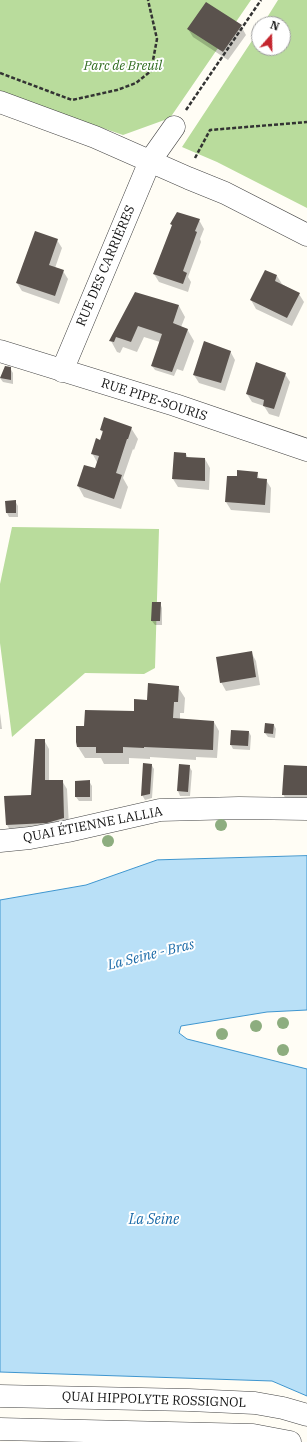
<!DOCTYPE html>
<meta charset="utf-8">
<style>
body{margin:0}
#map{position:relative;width:307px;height:1442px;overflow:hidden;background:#fffdf5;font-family:"IBM Plex Serif",serif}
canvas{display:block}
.north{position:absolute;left:251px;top:16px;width:40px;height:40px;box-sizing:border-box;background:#fff;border:1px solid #a0a0a0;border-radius:50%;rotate:20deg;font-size:11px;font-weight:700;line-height:16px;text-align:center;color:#111}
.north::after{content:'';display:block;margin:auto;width:14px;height:18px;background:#c4262e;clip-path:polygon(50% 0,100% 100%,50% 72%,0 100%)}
</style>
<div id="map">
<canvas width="307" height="1442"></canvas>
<div class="north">N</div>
</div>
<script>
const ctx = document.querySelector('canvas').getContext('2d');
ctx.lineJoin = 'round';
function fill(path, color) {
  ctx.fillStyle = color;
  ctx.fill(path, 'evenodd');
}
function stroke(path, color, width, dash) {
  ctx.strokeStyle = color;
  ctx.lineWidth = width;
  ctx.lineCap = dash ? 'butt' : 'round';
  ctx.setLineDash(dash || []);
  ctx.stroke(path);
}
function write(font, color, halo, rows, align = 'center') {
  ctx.font = font + ' "IBM Plex Serif",serif';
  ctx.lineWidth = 4;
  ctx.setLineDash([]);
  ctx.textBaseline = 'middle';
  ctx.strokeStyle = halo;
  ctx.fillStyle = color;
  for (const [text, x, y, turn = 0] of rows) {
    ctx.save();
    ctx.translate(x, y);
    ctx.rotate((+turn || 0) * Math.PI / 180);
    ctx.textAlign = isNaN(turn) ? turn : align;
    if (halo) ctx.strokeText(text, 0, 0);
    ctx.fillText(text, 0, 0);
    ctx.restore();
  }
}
const forest = new Path2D(`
 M0,0h251l-81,118 -47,17 -123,-42z
 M278,0h29v208l-90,-46 -35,-15 77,-117v18h24v-24h-20z
 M12,527l147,2 -4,139 -11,6 -59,-1 -73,64 -12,-94v-59z`);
const water = new Path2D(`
 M307,856v154l-40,2 -86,14 -2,7 8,6 120,30v327l-35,-15 -272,-9v-472l86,-15 71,-25z`);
const shadow = new Path2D(`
 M241,26l5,9 -18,25 -35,-23 -5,-8z
 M199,220l5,9 -4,10 1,3 -13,35 3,5 -3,10 -29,-10 -5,-8 19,-48 -1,-2z
 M57,240l5,8 -7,20 8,3 5,8 -9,25 -37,-13 -5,-8z
 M277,276l5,8 17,10 5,8 -12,24 -36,-17 -5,-9z
 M135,293l44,13 6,11 -4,10 6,2 7,12 -11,30 -6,-2 -3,7 -19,-6 -3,-4 8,-24 -16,-5 -7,15 -14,-5 -3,6 -3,-1 -6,-11z
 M230,351l5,9 -10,31 -26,-8 -5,-8z
 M10,368l3,5v11l-10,-2 -3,-4z
 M285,374l5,8 -11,35 -10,-3 -5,-8 -12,-4 -5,-8z
 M131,428l7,11 -4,11 -1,-1 -10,29 5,9 -7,22 -37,-12 -6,-11 18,-16 2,-6 -6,-11 9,-12 2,-7 -2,-4z
 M186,454l2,4 17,1 5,9 -1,22 -31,-3 -5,-8z
 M257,472l2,7 7,1 5,8 -1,25 -39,-3 -5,-8 12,-24z
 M15,501l3,5v11h-9l-2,-4 -1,-11z
 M160,603l2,5v17h-7l-3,-4z
 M251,652l5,9 4,24 -34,6 -5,-9z
 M178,687l7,11 -1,15h-4v7l34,2 5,9 -2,27 -21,-1v3l-46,-3v2l-21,-1v6h-25l-3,-6h-16l-7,-11 7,-20 49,-15 13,-11z
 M0,713l2,16h-2z
 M274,725l2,4 -1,9 -7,-1 -3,-4z
 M249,732l2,4 -1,14 -17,-1 -2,-4z
 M44,740l5,9v32h13l5,8 2,37 -57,7 -5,-8 25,-30z
 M151,764l3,5 -2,29 -7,2 -3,-5z
 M180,766h9l3,5 -2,25h-10l-2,-5z
 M307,767v36h-19l-5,-9z
 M89,781l3,5v15h-13l-3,-4z`);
const building = new Path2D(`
 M206,2l36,23 -19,27 -36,-23z
 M177,212l23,7 -5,12 2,1 -14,39 4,2 -4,11 -30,-10 19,-49 -2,-1z
 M35,231l23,8 -9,26 15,5 -9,26 -39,-13z
 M265,270l12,5 -2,6 25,12 -13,25 -37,-18z
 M135,292l44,13 -6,18 15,6 -16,43 -21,-6 11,-32 -24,-8 -7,16 -15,-5 -2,5 -5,-1z
 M204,341l27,10 -10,32 -28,-8z
 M256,362l30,11 -12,36 -11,-3 1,-6 -18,-6z
 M5,366l6,1v13l-11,-2z
 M104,417l28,10 -4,12h-1l-11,34 6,2 -8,24 -37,-13 7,-21 11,3 4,-12 -8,-2 5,-16 4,2 3,-9 -3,-1z
 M174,452l12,1v4l19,1v23l-33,-2z
 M237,470l21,2 -1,6 10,1 -2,26 -40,-3 2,-26h10z
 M16,500v13h-10l-1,-12z
 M152,602h9l-1,19h-9z
 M252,651l4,26 -36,6 -4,-26z
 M148,683l31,3 -1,16h-4l-1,16 41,3 -1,29 -69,-3v1l-21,-1v6h-27v-6h-19l-1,-5v-16h8l1,-16 49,1v-12l13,1z
 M265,723l9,1 -1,10 -9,-1z
 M231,730l18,1 -1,15 -18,-1z
 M35,739h10v41h18l1,38 -17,5 -41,2 -2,-29 27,-1z
 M143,763l9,1 -2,30 -9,2z
 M179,764l11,1 -2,27 -11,-1z
 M284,765l23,1v29h-25z
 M90,780v17h-15v-16z`);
const path = new Path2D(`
 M0,73l72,27 45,-10 19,-7 15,-12 6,-32 -9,-39
 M186,110l75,-110
 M195,158l15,-28 97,-8`);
const minor = new Path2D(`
 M0,102l95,35 93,41 37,15 82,42
 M0,351l175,54 132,45
 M62,371l88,-210 24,-34
 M0,841l30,-3 38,-7 92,-21 79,-2 68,1
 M0,1396l189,4 66,3 28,5 24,7
 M0,1429l253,6 37,7`);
const trees = [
 [221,825],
 [108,841],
 [283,1023],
 [256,1026],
 [222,1034],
 [283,1050]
];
const parkNames = [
 ["Parc de Breuil",123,66]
];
const streetNames = [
 ["RUE DES CARRIÈRES",106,266,-67],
 ["RUE PIPE-SOURIS",154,400,18],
 ["QUAI ÉTIENNE LALLIA",93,825,-11],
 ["QUAI HIPPOLYTE ROSSIGNOL",154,1400,2]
];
const waterNames = [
 ["La Seine - Bras",151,955,-14],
 ["La Seine",154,1220]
];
fill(forest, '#b9dc9c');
fill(water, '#b9e0f7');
stroke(water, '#3f96cf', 1);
fill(shadow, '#0003');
fill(building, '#5a524d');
stroke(minor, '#444', 23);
stroke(path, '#333', 2.5, [4, 2]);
stroke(minor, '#fff', 22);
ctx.fillStyle = '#8dad7f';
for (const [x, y] of trees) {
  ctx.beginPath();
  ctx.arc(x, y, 6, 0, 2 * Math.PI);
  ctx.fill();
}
write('italic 13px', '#2f6b1f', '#fff', parkNames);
write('13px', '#111', '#fff', streetNames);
write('italic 14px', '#1768a6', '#fff', waterNames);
</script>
